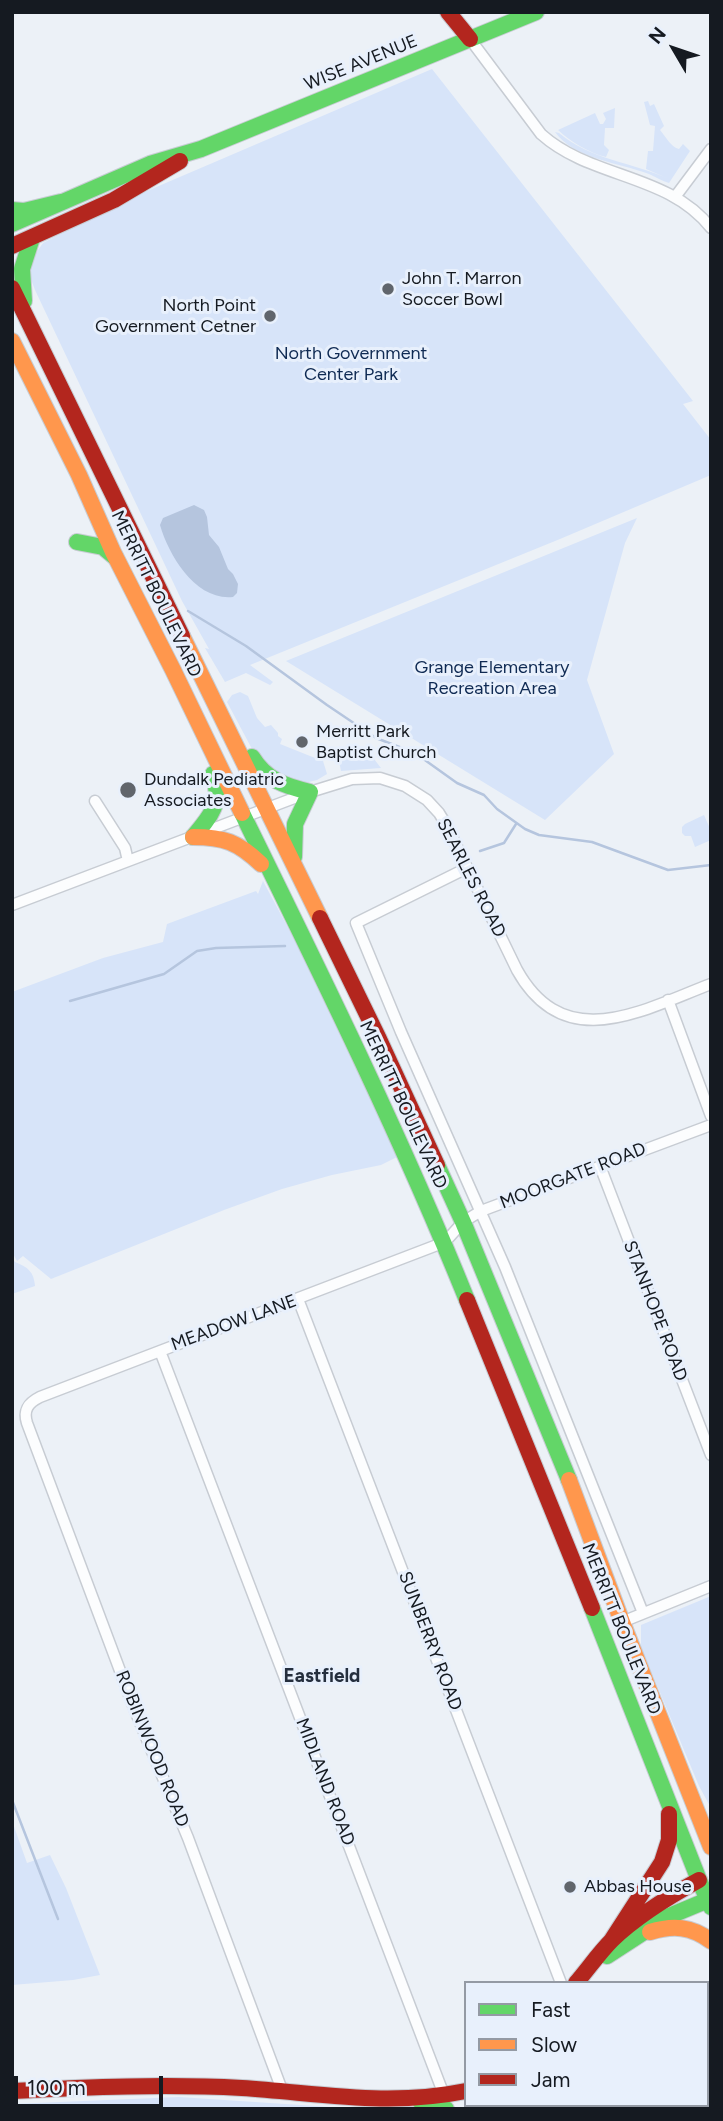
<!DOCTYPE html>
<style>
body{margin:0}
#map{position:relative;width:723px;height:2121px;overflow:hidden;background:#ecf1f7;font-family:Figtree,sans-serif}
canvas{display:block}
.frame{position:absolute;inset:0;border:14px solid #151a21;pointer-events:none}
.legend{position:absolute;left:464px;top:1981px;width:245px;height:126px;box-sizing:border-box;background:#e8f0fc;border:2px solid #949aa4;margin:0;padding:9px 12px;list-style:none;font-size:21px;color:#151a21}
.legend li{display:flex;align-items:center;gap:14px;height:35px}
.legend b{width:35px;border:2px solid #949aa4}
.north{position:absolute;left:639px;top:14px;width:70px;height:70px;-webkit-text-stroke:5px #e8f0fc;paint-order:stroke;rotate:309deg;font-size:19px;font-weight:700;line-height:28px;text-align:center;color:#151a21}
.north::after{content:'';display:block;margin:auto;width:24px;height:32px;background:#151a21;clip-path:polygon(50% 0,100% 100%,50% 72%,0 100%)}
.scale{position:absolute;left:14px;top:2076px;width:149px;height:32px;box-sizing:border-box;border:4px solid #151a21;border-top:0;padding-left:9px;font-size:21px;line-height:24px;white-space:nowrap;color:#151a21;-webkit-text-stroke:5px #e8f0fc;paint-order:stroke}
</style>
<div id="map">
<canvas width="723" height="2121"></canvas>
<div class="frame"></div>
<ul class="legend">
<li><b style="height:9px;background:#63d668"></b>Fast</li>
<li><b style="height:9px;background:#ff974d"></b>Slow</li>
<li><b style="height:9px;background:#b3261e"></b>Jam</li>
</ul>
<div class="north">N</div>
<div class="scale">100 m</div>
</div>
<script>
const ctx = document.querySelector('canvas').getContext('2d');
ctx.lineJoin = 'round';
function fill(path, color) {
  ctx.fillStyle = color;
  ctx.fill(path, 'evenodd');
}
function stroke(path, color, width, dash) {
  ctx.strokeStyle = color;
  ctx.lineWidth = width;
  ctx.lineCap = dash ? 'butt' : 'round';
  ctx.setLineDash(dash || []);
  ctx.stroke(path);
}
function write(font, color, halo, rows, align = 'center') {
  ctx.font = font + ' Figtree,sans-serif';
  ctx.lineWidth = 6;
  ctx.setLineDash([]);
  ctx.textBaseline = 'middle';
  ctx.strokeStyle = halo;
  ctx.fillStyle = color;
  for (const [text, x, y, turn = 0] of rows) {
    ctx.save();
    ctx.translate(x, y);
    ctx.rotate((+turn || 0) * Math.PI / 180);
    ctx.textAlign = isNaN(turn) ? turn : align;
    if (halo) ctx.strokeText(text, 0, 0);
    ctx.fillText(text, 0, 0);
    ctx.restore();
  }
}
const green = new Path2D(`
 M432,69l261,332 -10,3 28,36v35l-151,64 -310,126 23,17 -3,3 -24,-12 -21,9 -20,-34 4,1 -27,-48 -147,-311 -6,-16 2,-14 12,-17 83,-43z
 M648,101l2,5 4,-2 10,22 -4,4c6,7 11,17 19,19l4,-5 7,7 -21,32c-7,-2 -13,-6 -20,-9 -29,-11 -75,-15 -94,-42l4,1c32,27 73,29 110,46l-23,-10 2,-18h5l2,-25 -5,-1 -6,-23z
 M615,108l-1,20h-9l-1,17 5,5 -3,7c-17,-4 -35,-15 -48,-27l37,-17 5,11h3l3,-5 -3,-6z
 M637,518l-12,25 -38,137 27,74 -69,66 -259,-159z
 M240,692l8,4 9,22 8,9 6,-2 7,8v3l4,3 -2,5 35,14 3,-8 2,1 7,23 -10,6 -21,5 -36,-21 -33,-62 5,-7z
 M352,744l9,3 3,5 9,1 1,6 7,9 -40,3 -2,-10 7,-7 6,-2 -2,-5z
 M704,815l7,16v9l-16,7 -4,-11h-6l-3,-3v-6l3,-3z
 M263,881l45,84 91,191 -18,9 -49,10 -50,14 -58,21 -173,69 -28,-23 -6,5 -5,-9v-260l91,-34 60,-16 4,-18 89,-33 2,3z
 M12,1257l3,5c13,5 19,10 20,24l-23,8z
 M711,1596v212l-12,-22 -58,-139v-22z
 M12,1821l15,42 23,-8 16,33 34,87 -27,5 -61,5z
 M179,2097l167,11v1h-334v-5z`);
const water = new Path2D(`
 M194,505l10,5 3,7 2,18 10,12 9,22 5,5 5,10 -1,9 -4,4c-37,4 -64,-41 -73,-72l3,-7z`);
const stream = new Path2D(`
 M188,611l58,35 81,59 49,33 39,15 42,30 27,12 13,14 28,20 14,6 53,7 76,28 43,-5
 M480,851l24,-8 12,-19
 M70,1001l94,-27 33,-23 19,-3 69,-2
 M12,1800l46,119`);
const street = new Path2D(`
 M470,39l71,95c50,45 127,39 170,94
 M675,197l36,-48
 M95,801l30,47 3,13
 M467,868l-111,55 45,109 104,235 138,346
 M12,905l298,-113 42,-13 28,-1 25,8 22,14 12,13 8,13 70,144c48,86 125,40 194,14
 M668,1000l43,116
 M600,1166l111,289
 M298,1299l263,684
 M160,1351l284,744
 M622,1622l89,-36
 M282,2090l-94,-252 -54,-130 -107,-285c-4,-13 1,-20 13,-26l405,-155 18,-20 18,-11 230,-86
 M585,2109l3,-4`);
const fast = new Path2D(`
 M12,210l12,1 37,-9
 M12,224l138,-60 51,-15 335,-137
 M24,301l-2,-32 10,-31
 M77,542l26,5 12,10
 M252,757c14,23 33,29 58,35l-15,32 -1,33
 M242,813c79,161 158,321 225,487
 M193,837c18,-21 30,-35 20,-63
 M437,1165l26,57 106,258
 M592,1608l107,272 9,20 3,-1
 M607,1956l60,-39 41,-17 3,7
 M420,2101l26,8
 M473,2105l2,4`);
const slow = new Path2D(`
 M12,341l67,134 34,77 60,118 69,143
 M182,636l138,282
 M193,837c31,0 45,5 68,27
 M569,1480l53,142 89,225
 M650,1932c23,-7 41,-6 61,9
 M495,2109l1,-4`);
const jam = new Path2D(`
 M448,12l22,27
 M12,246l102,-46 66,-39
 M12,288l170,348
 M320,918l59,121 58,126
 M467,1300l125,308
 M611,1941l51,-79 7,-22v-26
 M576,1983c12,-14 23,-30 36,-43 25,-24 56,-43 87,-60
 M12,2091c77,-4 154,-7 230,-3 78,5 146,19 224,3`);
const markers = [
 [388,289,7,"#60656c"],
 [270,316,7,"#60656c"],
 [302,742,7,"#60656c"],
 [128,790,9,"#60656c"],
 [570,1887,7,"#60656c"]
];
const streetNames = [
 ["WISE AVENUE",361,63,-22],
 ["MERRITT BOULEVARD",156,594,64],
 ["SEARLES ROAD",471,878,63],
 ["MERRITT BOULEVARD",403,1105,65],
 ["MOORGATE ROAD",573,1176,-21],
 ["STANHOPE ROAD",655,1311,69],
 ["MEADOW LANE",234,1323,-20],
 ["MERRITT BOULEVARD",621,1629,68],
 ["SUNBERRY ROAD",430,1641,69],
 ["ROBINWOOD ROAD",152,1749,68],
 ["MIDLAND ROAD",325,1782,69]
];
const poiNames = [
 ["John T. Marron",402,279],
 ["Soccer Bowl",402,300],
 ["North Point",256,306,"right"],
 ["Government Cetner",256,327,"right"],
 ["Merritt Park",316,732],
 ["Baptist Church",316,753],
 ["Dundalk Pediatric",144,780],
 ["Associates",144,801],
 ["Abbas House",584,1887]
];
const parkNames = [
 ["North Government",351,354],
 ["Center Park",351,375],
 ["Grange Elementary",492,668],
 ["Recreation Area",492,689]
];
const neighbourhoodNames = [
 ["Eastfield",322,1676]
];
fill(green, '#d7e4f9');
fill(water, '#b5c5de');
stroke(stream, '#b5c5de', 2.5);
stroke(street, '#c7ccd3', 13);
stroke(fast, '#c7ccd3', 18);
stroke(slow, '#c7ccd3', 18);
stroke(jam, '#c7ccd3', 18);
stroke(street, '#fcfdfe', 10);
stroke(fast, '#63d668', 16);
stroke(slow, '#ff974d', 16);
stroke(jam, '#b3261e', 16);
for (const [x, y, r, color] of markers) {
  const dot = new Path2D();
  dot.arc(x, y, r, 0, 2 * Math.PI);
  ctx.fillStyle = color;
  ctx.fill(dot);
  stroke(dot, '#e8f0fc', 2.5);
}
write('18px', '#151a21', '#e8f0fc', streetNames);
write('18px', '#151a21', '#e8f0fc', poiNames, 'left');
write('18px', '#0f2a53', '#e8f0fc', parkNames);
write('bold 19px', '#252f3e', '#e8f0fc', neighbourhoodNames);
</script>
